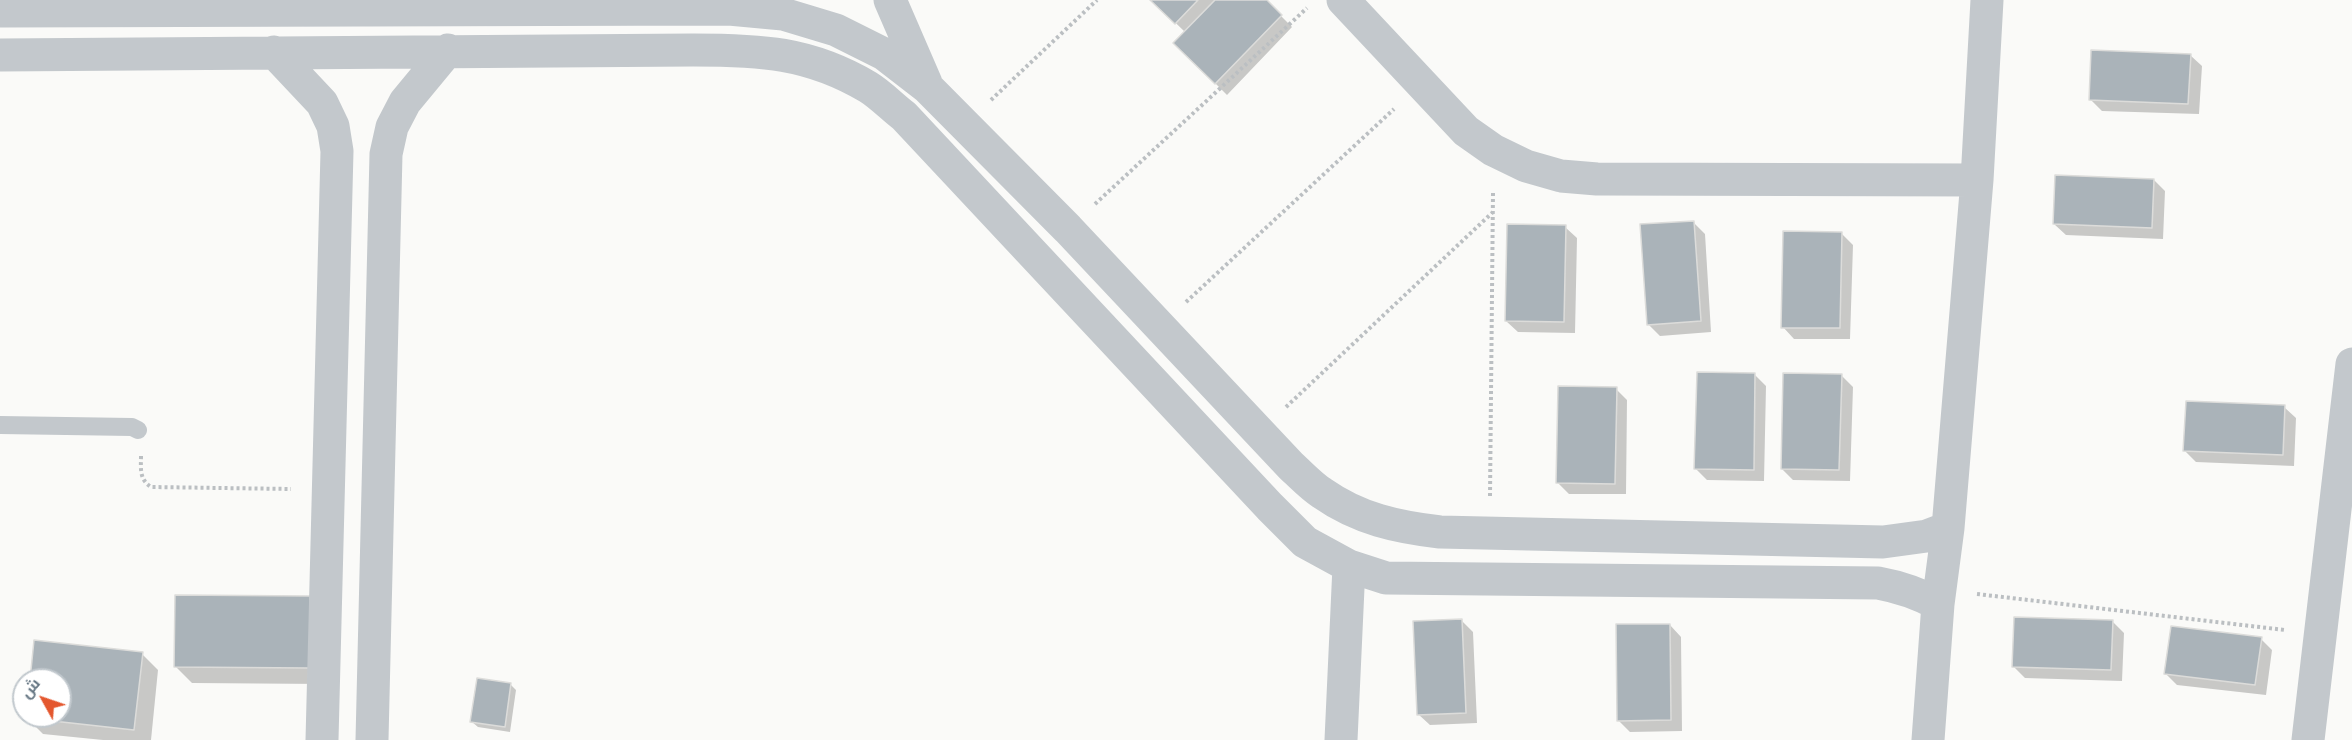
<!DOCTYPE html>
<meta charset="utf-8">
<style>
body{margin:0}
#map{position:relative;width:2352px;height:740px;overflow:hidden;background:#fafaf8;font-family:Manrope,Cairo,sans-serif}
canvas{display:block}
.north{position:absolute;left:12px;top:668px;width:60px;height:60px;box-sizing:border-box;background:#fff;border:2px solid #c1c8cd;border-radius:50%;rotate:310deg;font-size:16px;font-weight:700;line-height:24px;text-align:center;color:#657683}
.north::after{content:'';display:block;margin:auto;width:21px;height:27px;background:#e4572e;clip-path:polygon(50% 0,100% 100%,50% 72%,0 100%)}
</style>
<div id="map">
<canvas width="2352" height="740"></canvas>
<div class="north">ش</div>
</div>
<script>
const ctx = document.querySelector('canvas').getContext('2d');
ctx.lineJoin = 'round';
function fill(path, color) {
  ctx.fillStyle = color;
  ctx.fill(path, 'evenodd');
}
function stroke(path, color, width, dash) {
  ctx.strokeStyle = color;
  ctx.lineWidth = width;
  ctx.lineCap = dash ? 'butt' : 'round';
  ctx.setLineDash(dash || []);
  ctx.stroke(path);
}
const shadow = new Path2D(`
 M1152,0h113l27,27 -65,68 -52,-52 10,-11z
 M2190,55l12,11 -3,48 -97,-3 -12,-12z
 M2154,180l11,11 -2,48 -97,-4 -12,-11z
 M1693,222l12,12 6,98 -51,4 -12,-12z
 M1565,227l12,11 -2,95 -57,-1 -12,-11z
 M1841,233l12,12 -3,94h-56l-11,-12z
 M1755,375l11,11 -2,95 -57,-1 -11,-11z
 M1841,375l12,12 -3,94 -57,-1 -11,-11z
 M1616,389l11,11 -1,94h-57l-12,-12z
 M2284,407l12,11 -2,48 -98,-4 -11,-11z
 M310,598l15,86 -133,-1 -16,-16z
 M1462,621l11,11 4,91 -47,2 -12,-11z
 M2113,622l11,11 -2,48 -97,-3 -12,-12z
 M1670,625l11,12 1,94 -52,1 -12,-12z
 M2261,639l11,11 -6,45 -89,-10 -11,-11z
 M142,654l16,16 -7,70h-48l-60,-6 -16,-16 1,-2h32v-36h-29z
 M511,685l5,5 -6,42 -32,-5 -6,-5z`);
const building = new Path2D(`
 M1150,0h48l-23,24z
 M1215,0h52l15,15 -67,69 -42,-41z
 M2091,50l100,4 -3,50 -99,-4z
 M2055,175l99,4 -2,49 -99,-4z
 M1694,221l7,100 -54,4 -7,-101z
 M1507,224l59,1 -2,97 -59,-1z
 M1783,231l59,1 -2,96h-59z
 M1697,372l58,1 -1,97 -60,-1z
 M1783,373l59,1 -3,96 -58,-1z
 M1558,386l59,1 -2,97 -59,-1z
 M2186,401l99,4 -2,50 -100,-4z
 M175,595l135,1v72l-136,-1z
 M2014,617l99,3 -2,50 -99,-3z
 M1462,619l4,94 -49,2 -4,-94z
 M1616,624h54l1,96 -54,1z
 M2171,626l91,11 -7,48 -91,-11z
 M34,640l109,12 -9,78 -108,-12v-2h34v-36h-30z
 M477,678l34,5 -6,44 -35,-5z`);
const path = new Path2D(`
 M991,100l106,-100
 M1095,204l212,-196
 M1186,302l208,-193
 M1286,407l207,-195
 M141,456c0,13 -2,23 10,31l140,2
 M1490,496l3,-304
 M1977,594l308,36`);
const lane = new Path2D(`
 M0,425l132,2 6,3`);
const street = new Path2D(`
 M890,0l36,83
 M1343,0l123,131 27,19 33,16 35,10 36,3 380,1
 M0,11l729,-2 54,5 53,16 48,24 44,34 140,141 223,237c10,9 20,20 31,27 37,26 75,34 118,39l443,10 44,-6 21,-8
 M274,52l48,51 11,23 4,25 -15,589
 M0,55l693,-5c67,0 116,2 175,37 13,8 24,20 36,29l366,391 35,35 44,24 37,12 492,5c22,4 40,10 60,21
 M372,740l14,-586 6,-27 13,-25 43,-52
 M1341,740l8,-174
 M1928,740l10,-136 10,-76 29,-348 10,-180
 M2308,740l44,-376`);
fill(shadow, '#0003');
fill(building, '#aab3b9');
stroke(building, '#dcdcda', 1.5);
stroke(path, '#bbbfc2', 4, [3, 3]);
stroke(lane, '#c3c8cc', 18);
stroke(street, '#c3c8cc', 33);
</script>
